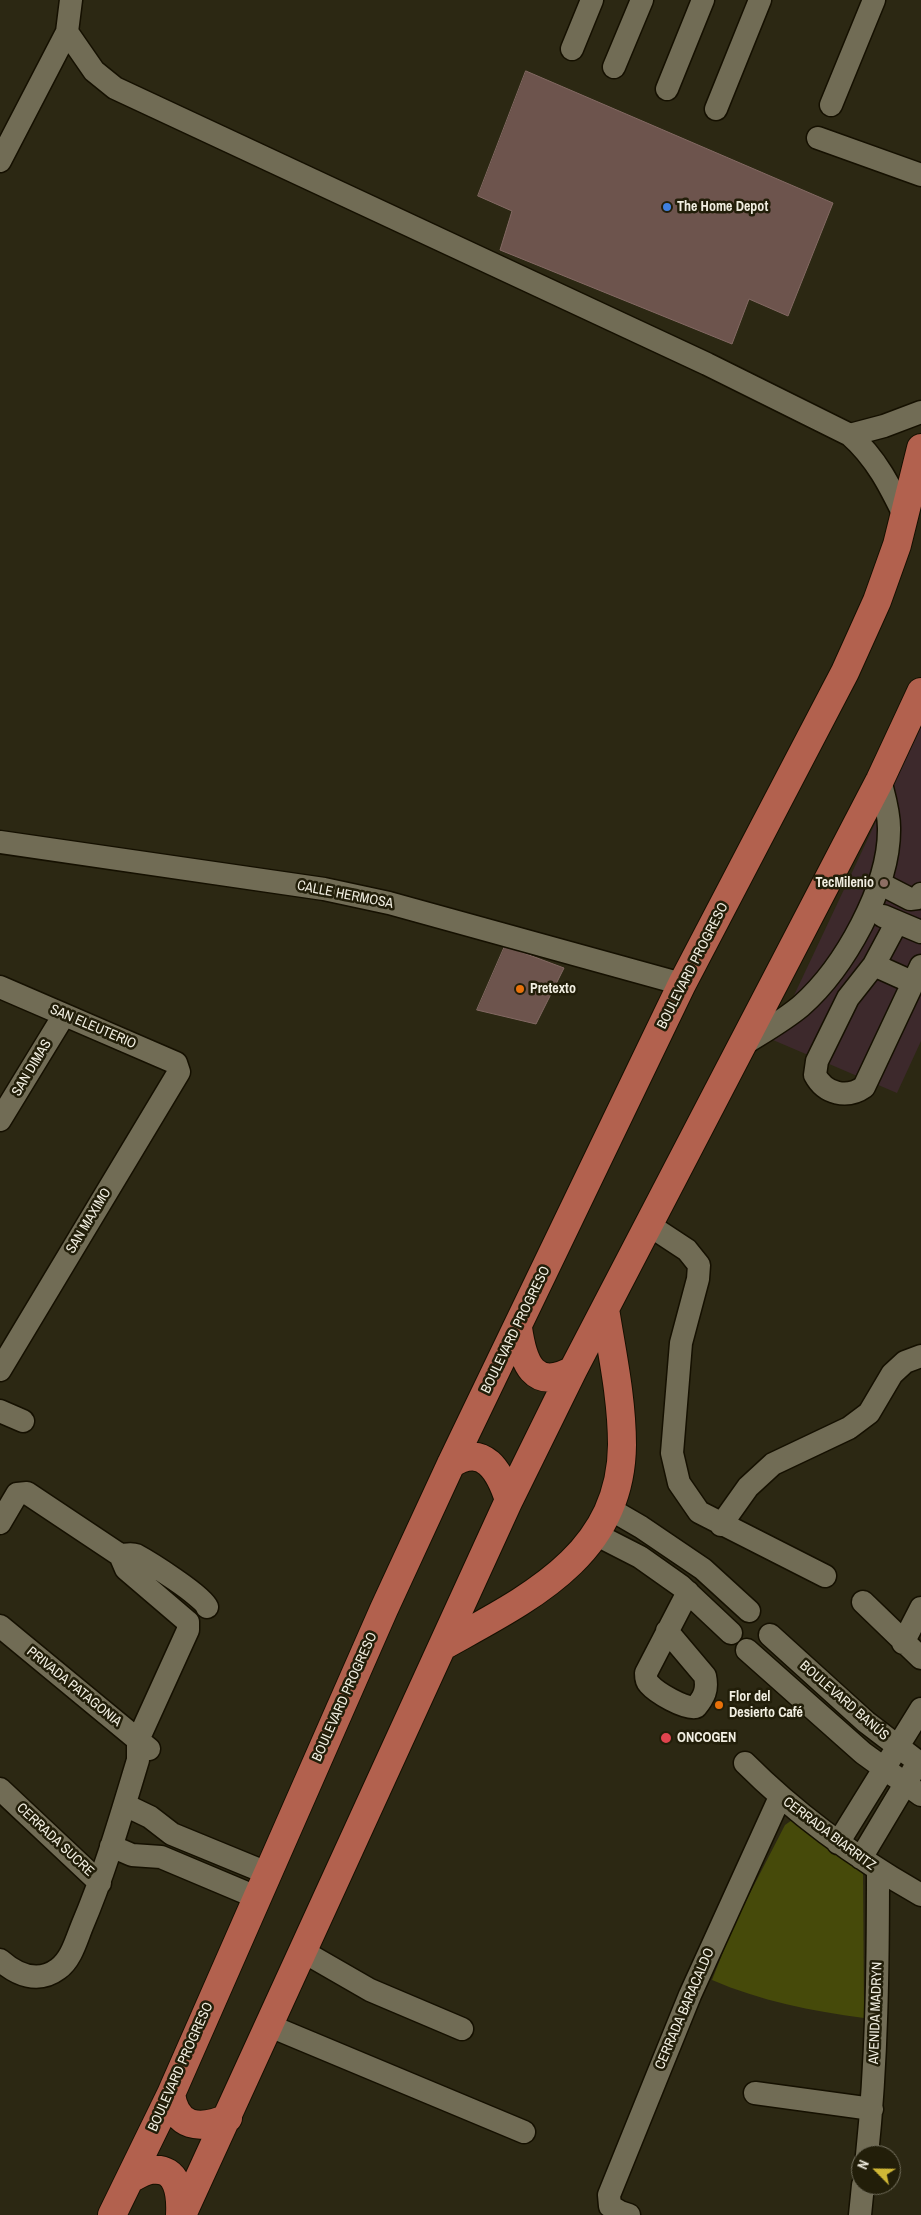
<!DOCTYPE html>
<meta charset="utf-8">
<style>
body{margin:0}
#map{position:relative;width:921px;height:2215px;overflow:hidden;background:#2c2813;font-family:"Archivo Narrow",sans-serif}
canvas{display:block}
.north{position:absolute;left:851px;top:2145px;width:50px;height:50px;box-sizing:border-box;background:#221e09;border:1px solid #75715f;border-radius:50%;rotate:293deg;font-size:14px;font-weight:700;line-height:20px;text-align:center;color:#f1eee1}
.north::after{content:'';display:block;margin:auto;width:18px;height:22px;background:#d0b736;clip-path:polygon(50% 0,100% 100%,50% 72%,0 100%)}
</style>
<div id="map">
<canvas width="921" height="2215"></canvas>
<div class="north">N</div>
</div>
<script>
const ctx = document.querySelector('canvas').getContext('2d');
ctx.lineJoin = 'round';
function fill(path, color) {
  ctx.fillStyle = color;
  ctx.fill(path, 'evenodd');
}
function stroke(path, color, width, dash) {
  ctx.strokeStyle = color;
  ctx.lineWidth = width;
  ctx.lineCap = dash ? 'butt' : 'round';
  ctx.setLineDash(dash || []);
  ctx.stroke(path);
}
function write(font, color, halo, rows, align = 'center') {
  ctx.font = font + ' "Archivo Narrow",sans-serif';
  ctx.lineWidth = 5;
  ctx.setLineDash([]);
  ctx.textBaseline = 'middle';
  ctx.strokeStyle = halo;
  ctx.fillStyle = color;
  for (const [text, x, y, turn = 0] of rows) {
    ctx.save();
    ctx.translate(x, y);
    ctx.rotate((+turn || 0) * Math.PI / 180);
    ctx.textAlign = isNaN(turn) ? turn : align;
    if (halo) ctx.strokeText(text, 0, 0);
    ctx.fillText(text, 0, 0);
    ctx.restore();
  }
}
const education = new Path2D(`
 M921,726v315l-24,52 -124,-53z`);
const green = new Path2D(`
 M792,1820l71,51 1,147c-53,-7 -103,-17 -152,-38l22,-56 51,-99z`);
const building = new Path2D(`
 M526,71l307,132 -45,113 -39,-17 -17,45 -232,-94 12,-39 -34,-15z
 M505,946l59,22 -28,56 -59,-14z`);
const minor = new Path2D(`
 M71,0l-4,32 27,39 21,17 592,276 143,71c26,23 40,51 55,82
 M572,49l20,-49
 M614,67l28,-67
 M667,89l36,-89
 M831,105l43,-105
 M716,109l44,-109
 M818,138l103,37
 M0,161l67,-129
 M850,435l34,-9 37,-14
 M0,842l324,47 65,14 293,81
 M879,883l31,16 8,-1 3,-4
 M883,916l38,16
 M897,922l-23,43 -26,33 -31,63 -2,14c10,19 32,24 49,12l57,-121
 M874,965l40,18
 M0,987l176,76 3,9 -179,298
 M744,1044c19,-12 39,-23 57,-38 43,-38 89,-119 88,-178 0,-17 -5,-32 -9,-48
 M0,1120l64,-105
 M649,1225l38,25 12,15 -1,14 -17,64 -9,110 7,30 20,29 126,64
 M0,1411l23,10
 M610,1509l31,18 62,42 46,42
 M0,1523l17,-29 10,-1 93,62c5,0 11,-2 16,0 13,7 67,41 71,52
 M721,1525l27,-38 25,-23 76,-36 20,-15 23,-39 13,-12 16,-6
 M595,1534l45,23 41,29 50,47
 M120,1555l6,14 62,53
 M863,1602l58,56
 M0,1626l149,123
 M667,1631l38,45c3,14 -1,21 -9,31 -12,2 -39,-14 -47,-23 -3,-3 -3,-7 -3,-11l42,-81
 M770,1635l96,87 55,42
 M903,1643l18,-35
 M747,1650l116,103 58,42
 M745,1763c53,53 111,95 176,132
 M0,1789l100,94
 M125,1805l25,12 22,17 95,39
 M838,1843l83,-134
 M111,1846l21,9 29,2 95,40
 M861,1858l52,-87
 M304,1952l66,38 92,39
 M0,1960c17,15 38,24 58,9 13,-9 18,-28 24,-43 23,-54 39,-110 56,-166v-20l50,-110v-8
 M270,2026l254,106
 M755,2093l117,16
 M867,2155c10,-95 11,-189 11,-284
 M629,2215l-9,-3 -10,-6 -1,-11 81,-200 90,-198
 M860,2215l3,-30`);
const major = new Path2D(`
 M518,1328c5,34 15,64 55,42
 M451,1464c33,-22 49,8 58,36
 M443,1646c84,-47 178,-90 179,-201 0,-46 -10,-92 -17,-136
 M171,2094c5,34 28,36 57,24
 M130,2179c6,-3 14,-8 21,-9 28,-4 30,26 29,45
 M112,2215l59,-121 213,-485 67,-145 231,-480 163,-312 32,-71 20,-56 24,-97
 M182,2215l327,-715 64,-130 307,-590 41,-88`);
const markers = [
 [667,207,5,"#3f7fe0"],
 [884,883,5,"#8d6e63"],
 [520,989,5,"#e8710a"],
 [719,1705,5,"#e8710a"],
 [666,1738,6,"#e0444e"]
];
const poiNames = [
 ["The Home Depot",677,207],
 ["TecMilenio",874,883,"right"],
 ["Pretexto",530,989],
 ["Flor del",729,1697],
 ["Desierto Café",729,1713],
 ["ONCOGEN",677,1738]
];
const streetNames = [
 ["CALLE HERMOSA",345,895,11],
 ["BOULEVARD PROGRESO",693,966,-63],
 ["SAN ELEUTERIO",93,1027,23],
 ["SAN DIMAS",32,1068,-59],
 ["SAN MAXIMO",89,1221,-59],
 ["BOULEVARD PROGRESO",516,1330,-64],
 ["PRIVADA PATAGONIA",74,1687,39],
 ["BOULEVARD PROGRESO",345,1697,-66],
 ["BOULEVARD BANÚS",844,1701,41],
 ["CERRADA BIARRITZ",829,1834,37],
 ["CERRADA SUCRE",55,1840,43],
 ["CERRADA BARACALDO",685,2009,-67],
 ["AVENIDA MADRYN",876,2013,-88],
 ["BOULEVARD PROGRESO",181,2067,-66]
];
fill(education, '#3d292c');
fill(green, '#464a0a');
fill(building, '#6d544d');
stroke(building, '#836963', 1);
stroke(minor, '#151000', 25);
stroke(major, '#151000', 30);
stroke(minor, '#716c55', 22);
stroke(major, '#b2614e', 28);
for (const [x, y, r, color] of markers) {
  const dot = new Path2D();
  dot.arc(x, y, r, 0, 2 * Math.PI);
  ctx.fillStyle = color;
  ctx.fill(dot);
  stroke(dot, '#221e09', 2);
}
write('bold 14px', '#f1eee1', '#221e09', poiNames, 'left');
write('14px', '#f1eee1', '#221e09', streetNames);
</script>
